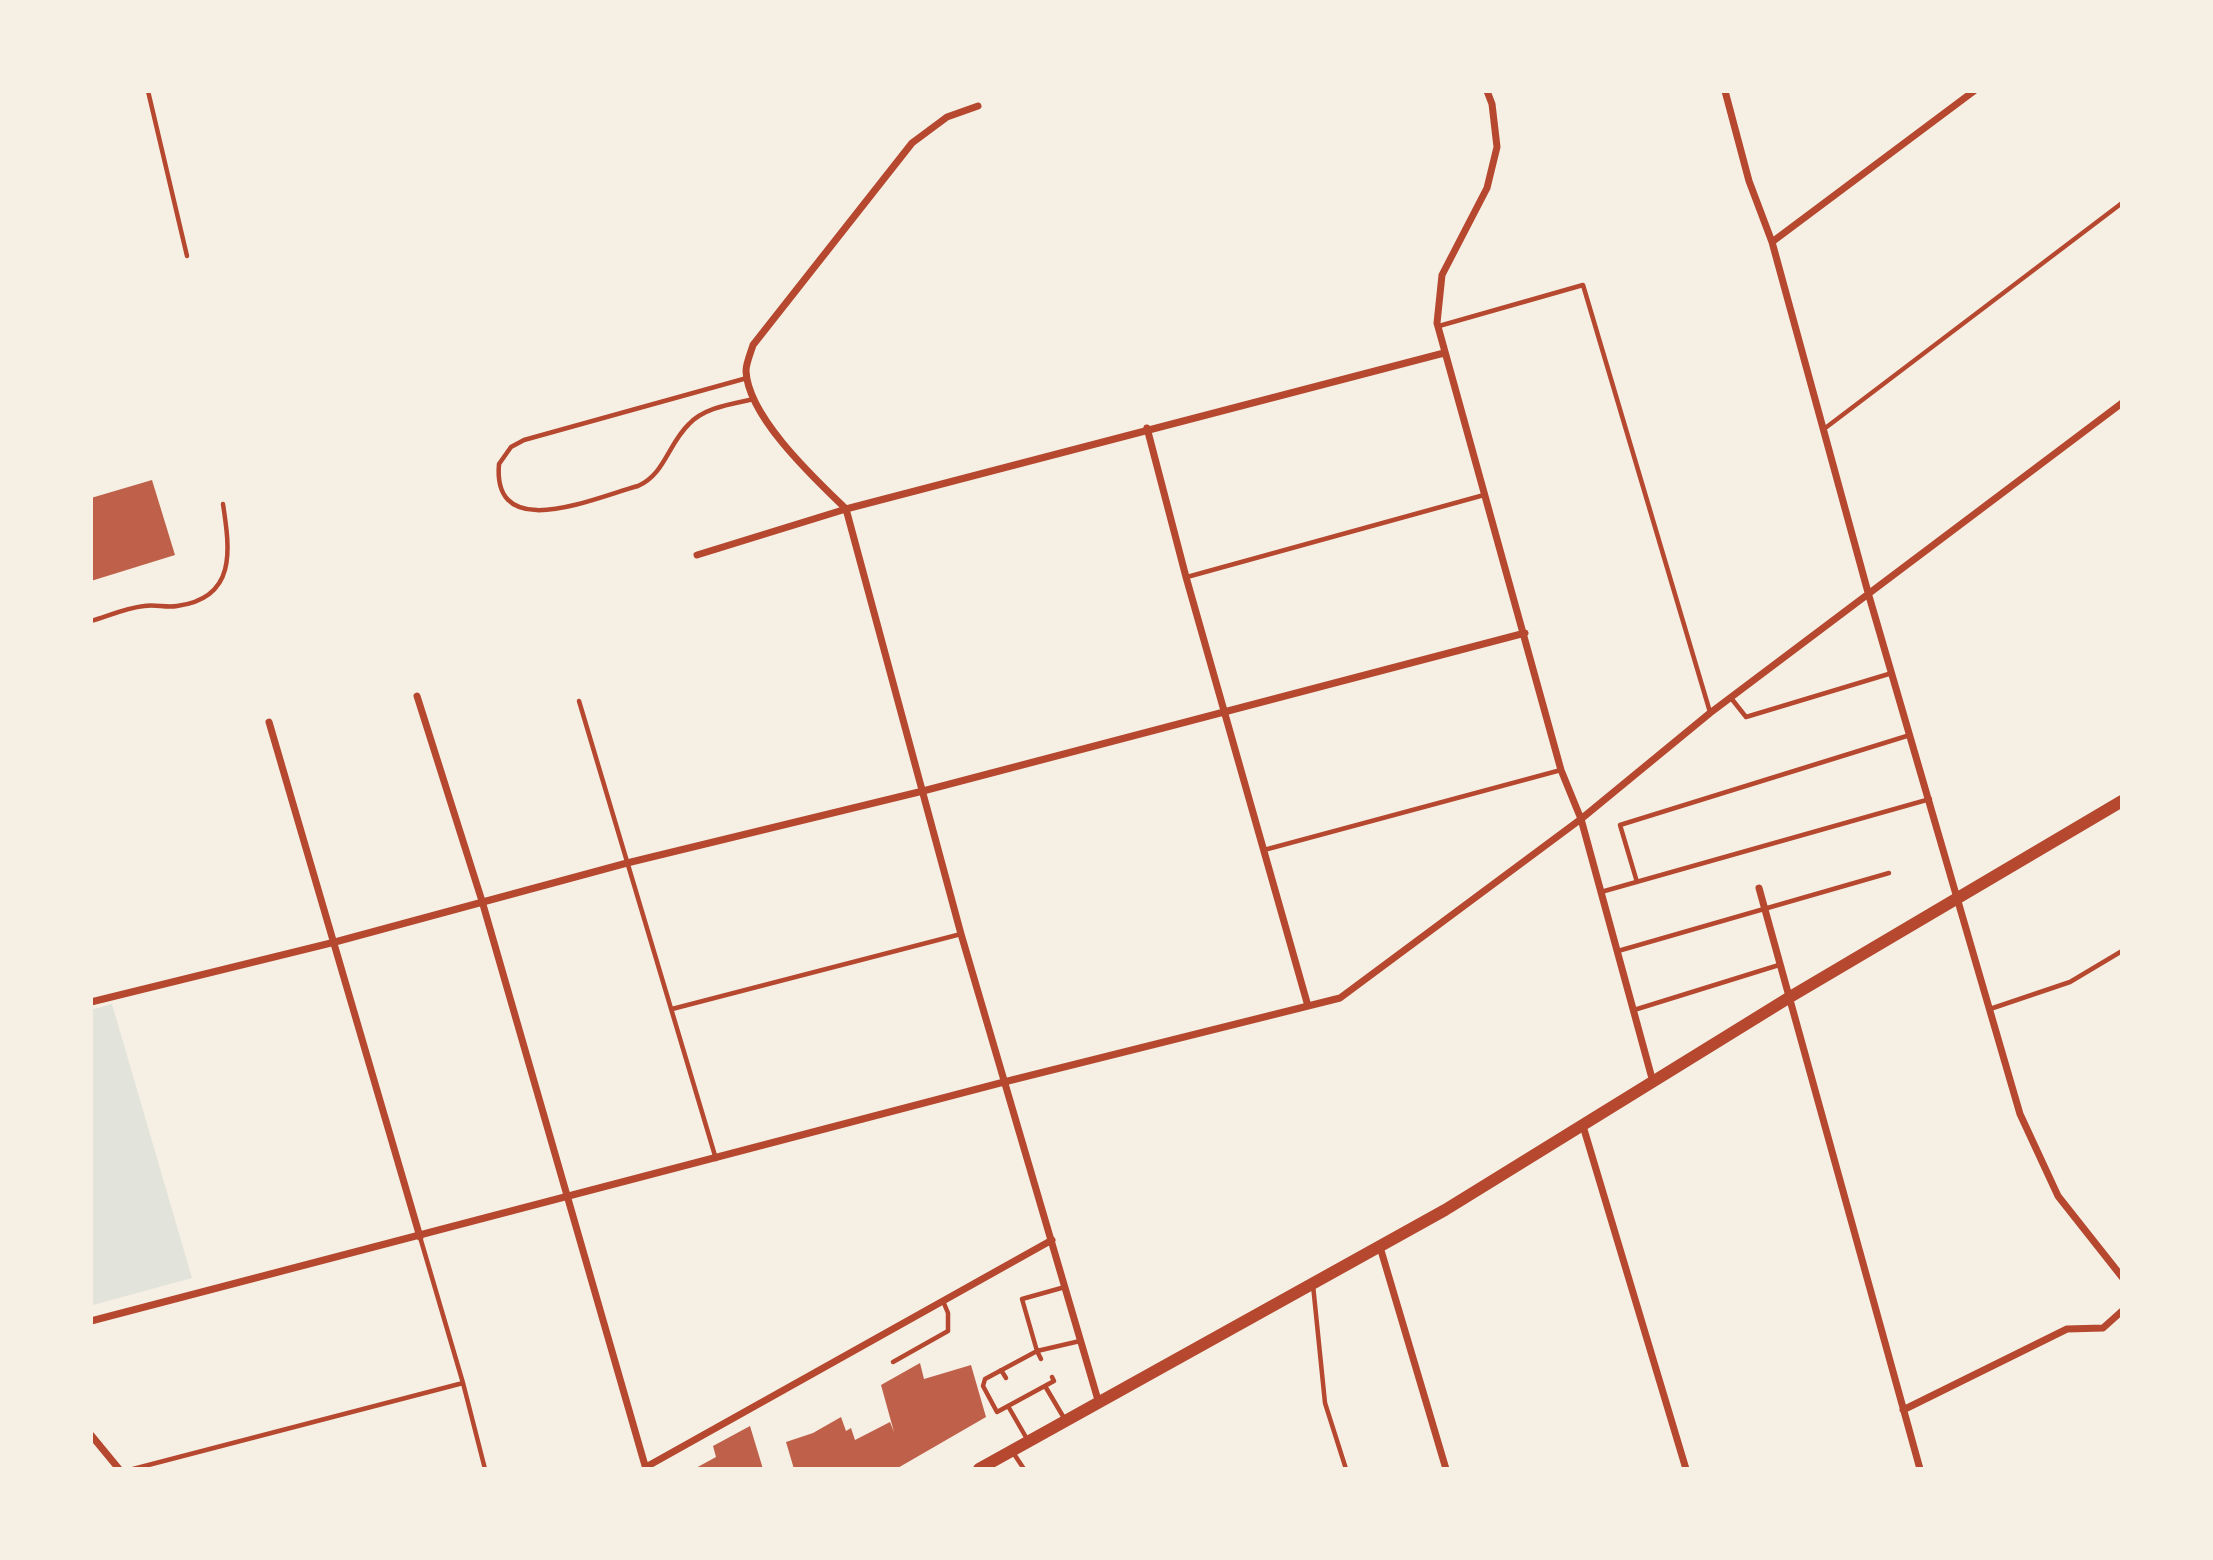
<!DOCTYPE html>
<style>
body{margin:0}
#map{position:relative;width:2213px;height:1560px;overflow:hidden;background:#f6efe4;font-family:Montserrat,sans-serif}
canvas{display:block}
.frame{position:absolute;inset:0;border:93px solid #f6efe4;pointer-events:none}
</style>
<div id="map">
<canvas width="2213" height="1560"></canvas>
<div class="frame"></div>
</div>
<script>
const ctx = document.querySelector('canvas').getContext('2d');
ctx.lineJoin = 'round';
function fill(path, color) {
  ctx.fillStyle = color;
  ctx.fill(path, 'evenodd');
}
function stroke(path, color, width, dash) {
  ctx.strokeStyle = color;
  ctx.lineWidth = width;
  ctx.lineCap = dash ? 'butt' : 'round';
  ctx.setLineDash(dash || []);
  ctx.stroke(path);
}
const green = new Path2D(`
 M112,1004l80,274 -99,27 -2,-295z`);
const building = new Path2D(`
 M152,480l23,75 -84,26v-83z
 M920,1363l4,16 47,-14 15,52 -90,52h-102l-8,-27 27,-9 28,-16 5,14 5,-3 4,12 35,-18 4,10 -13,-47z
 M750,1426l13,43h-69l22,-12 -3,-11z`);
const service = new Path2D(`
 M148,91l39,165
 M1439,326l144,-41 127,427
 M747,378l-223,62 -13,7 -12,17c-7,81 97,33 139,22 27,-12 30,-42 51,-62 16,-17 44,-20 65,-25
 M1824,429l298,-226
 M1187,577l297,-82
 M91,621c17,-5 35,-13 53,-15 11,-2 22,2 33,0 60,-8 53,-56 46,-102
 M1731,698l15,19 146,-44
 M579,701l137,458
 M1264,850l297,-80
 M1637,882l-17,-57 290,-90
 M1601,892l329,-93
 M1618,951l271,-78
 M672,1009l289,-75
 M1990,1009l80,-27 52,-31
 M1634,1010l145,-45
 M420,1237l43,146 22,86
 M1313,1285l12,118 21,66
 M1041,1359l-4,-8 43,-10
 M893,1362l55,-31v-18l-5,-12
 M1001,1370l5,8
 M1052,1377l2,4 -57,31 -14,-26 2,-7 52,-28 -15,-52 43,-12
 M1045,1386l19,32
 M1008,1406l19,33
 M1012,1451l12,18
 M133,1469l330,-86`);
const minor = new Path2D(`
 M1487,91l5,13 5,43 -10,41 -45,87 -5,48 124,447 20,49 72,263
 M1725,91l24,90 23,61 97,354 151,518 38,82 64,81
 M1772,242l202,-151
 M1147,428l39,149 122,429
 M846,509l115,425 137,466
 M846,509c-31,-30 -98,-92 -100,-138 0,-8 5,-19 7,-26l159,-202 35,-26 31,-11
 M697,555l149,-46 598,-156
 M417,696l65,205 164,568
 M269,722l151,515
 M1759,888l161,581
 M91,1002l244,-60 292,-79 296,-72 602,-158
 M1583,1126l103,343
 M1380,1247l66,222
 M91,1321l913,-239 336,-84 241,-179 129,-106 412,-310
 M1903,1410l164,-81 36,-1 19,-17
 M91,1435l28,34
 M646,1467l406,-227`);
const secondary = new Path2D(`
 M979,1469l466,-259 345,-213 332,-196`);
fill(green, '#e2e4dc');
fill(building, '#bf614a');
stroke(service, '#b5482f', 4.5);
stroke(minor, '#b5482f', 7);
stroke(secondary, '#b5482f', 12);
</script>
